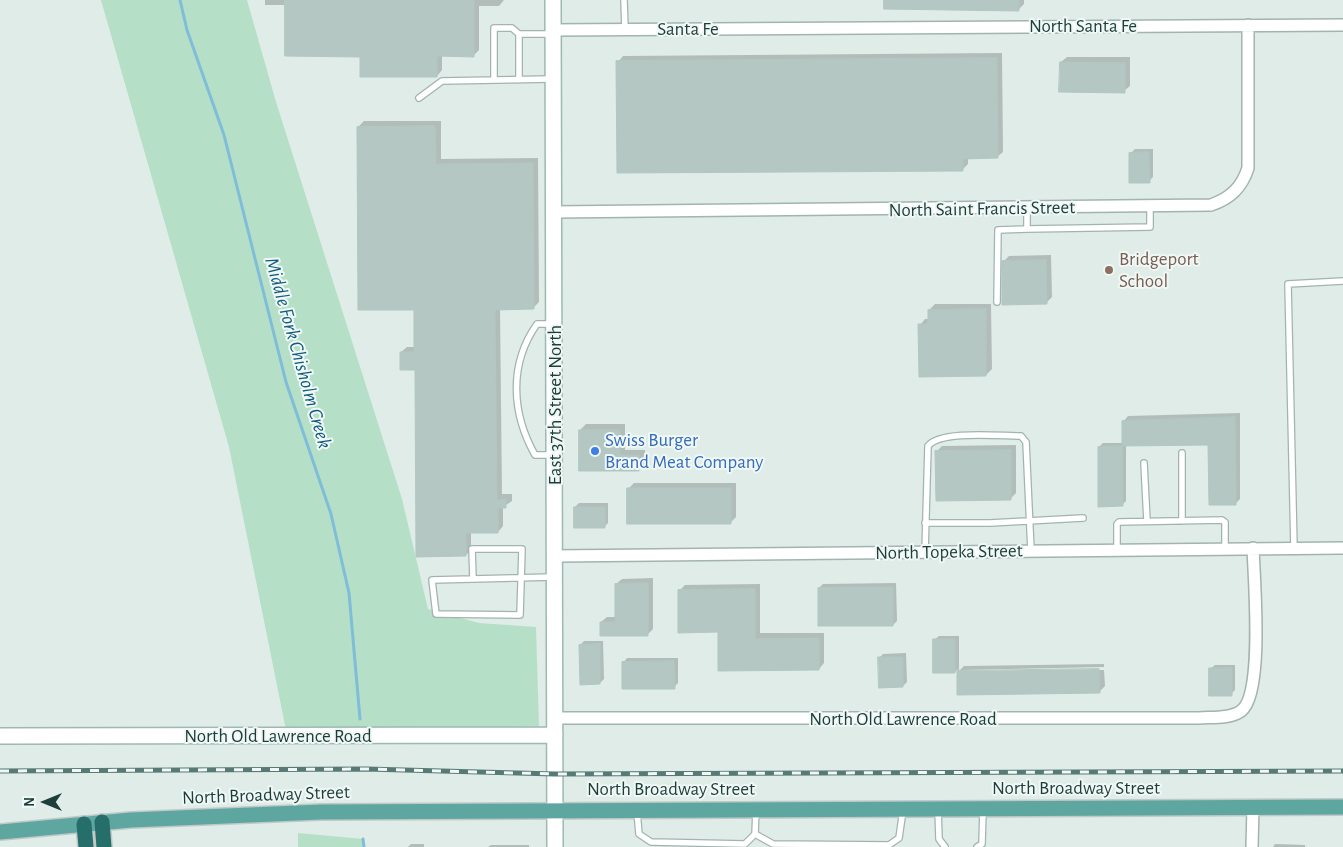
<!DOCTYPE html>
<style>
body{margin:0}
#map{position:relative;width:1343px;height:847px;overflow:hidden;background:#dfece8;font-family:"Alegreya Sans",sans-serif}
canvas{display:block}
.north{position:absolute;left:20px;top:777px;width:50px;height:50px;-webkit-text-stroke:4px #f0f8f5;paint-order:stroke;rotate:270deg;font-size:14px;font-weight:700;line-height:20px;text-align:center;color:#1e3e3b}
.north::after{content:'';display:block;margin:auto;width:18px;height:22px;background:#1e3e3b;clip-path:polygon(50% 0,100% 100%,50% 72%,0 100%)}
</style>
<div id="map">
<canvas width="1343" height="847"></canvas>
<div class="north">N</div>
</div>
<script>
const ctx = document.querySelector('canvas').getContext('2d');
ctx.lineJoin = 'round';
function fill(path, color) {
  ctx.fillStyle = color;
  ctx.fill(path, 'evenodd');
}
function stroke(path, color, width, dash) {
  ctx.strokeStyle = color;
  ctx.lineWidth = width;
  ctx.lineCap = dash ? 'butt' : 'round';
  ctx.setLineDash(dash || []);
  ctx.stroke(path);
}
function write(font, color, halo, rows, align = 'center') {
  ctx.font = font + ' "Alegreya Sans",sans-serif';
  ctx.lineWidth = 4;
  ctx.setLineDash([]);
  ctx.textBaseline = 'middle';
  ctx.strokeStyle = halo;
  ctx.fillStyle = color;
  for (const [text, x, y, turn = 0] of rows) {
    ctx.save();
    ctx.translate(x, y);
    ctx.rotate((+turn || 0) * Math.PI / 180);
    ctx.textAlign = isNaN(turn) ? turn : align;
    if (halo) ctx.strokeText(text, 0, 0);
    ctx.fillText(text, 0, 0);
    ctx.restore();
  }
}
const green = new Path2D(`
 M101,0h146l29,102 126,397 26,110 51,14 57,4 3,99 -252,9 -58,-288z
 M298,833l65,6 1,8h-66z`);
const shadow = new Path2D(`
 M265,0h239l-5,6h-20v44l-5,5h-32v15l-5,6 -150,-71h-22z
 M885,0h139v4l-6,6z
 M1002,53l1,99 -6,5h-29v7l-5,5 -345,-107 5,-6z
 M1067,57h63v29l-6,5 -63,-29z
 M364,121h77v38l97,-1 1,144 -6,6h-33l2,186h10v7l-9,6v19l-5,6h-27v18l-5,5 -50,-186 -15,-17 6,-5h9l-1,-38 -57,-182z
 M1135,149h18v28l-4,4 -18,-28z
 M1051,255l1,42 -6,6 -42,-42 5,-5z
 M935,304h56l1,65 -6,6 -66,-50 5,-6h5l-1,-9z
 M1240,413v86l-5,5 -26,-60 -83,1v56l-4,4 -23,-58 4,-4h20v-21l5,-6z
 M586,424h39v26h20v14l-6,5 -59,-39z
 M1016,445v48l-6,6 -73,-48 5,-5z
 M634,483h102v34l-5,5 -103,-33z
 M579,503h29v20l-4,4 -29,-20z
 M653,578v51l-5,5 -47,-12 6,-5h9v-33l6,-5z
 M896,583l1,38 -4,4 -74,-37 4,-4z
 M760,584v49h64v30l-5,6 -100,-38 -40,-40 6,-6z
 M939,636h20v35l5,-5 140,-2v3l-142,3v2l142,-2 1,16 -6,6 -141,2v-25l-3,3 -21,-32z
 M584,641h19l1,38 -4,4 -20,-38z
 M906,653l1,29 -4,4 -24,-28 4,-4z
 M627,658h51v25l-4,4 -51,-24z
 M1215,665h20v25l-4,4 -21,-25z
 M411,844h13v3h-16z
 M1275,844l30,1v2h-32z
 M491,845h38v2h-41z`);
const stream = new Path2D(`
 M180,0l7,30 37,105 62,247 45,132 18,79 11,126
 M363,839l1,8`);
const building = new Path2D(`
 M285,0h189v57l-37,-1v21h-77v-20l-75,-1z
 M884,0h135v11l-135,-2z
 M997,58l1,100 -35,1v12l-346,2 -1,-112z
 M1060,62l65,1v30l-66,-1z
 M435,126l1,38 97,-1 1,146 -39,1 2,190 9,-1v9h-8v25h-32v23l-50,1 -1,-187h-15v-18h14v-42h-56l-1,-183z
 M1149,152l1,31h-21v-30z
 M1046,260l1,44 -45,1v-44z
 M986,309v67l-67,1 -1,-53h10v-14z
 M1235,417l1,88h-27l-1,-60 -86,1v-25z
 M579,430h41v25h19v16h-60z
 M1122,446l1,60 -25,1v-60z
 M1011,450v50l-75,1 -1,-50z
 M627,488h104v36h-104z
 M574,507h31v21h-31z
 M648,583v53h-48v-14h15v-38z
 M848,587h45v39h-75v-38z
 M755,589v50l64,-1v32l-101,1v-39l-40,1v-43z
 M933,639h22v34h-22z
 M600,644v40l-20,1 -1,-40z
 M878,657h25v30l-24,1z
 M674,661l1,28h-53v-27z
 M1209,668h23v28h-23z
 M1099,669l1,24 -143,2v-24z`);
const lane = new Path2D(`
 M624,0l1,29
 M519,34v46
 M494,80v-52h18l7,6h32
 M419,98l23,-17 109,-2
 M1027,229l123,-2v-20
 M997,302l1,-72 29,-1v-21
 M1182,453v68
 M553,455h-18c-23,-41 -27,-90 2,-131h16
 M1144,463l3,58
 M925,523h65l93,-5
 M1294,548l-6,-264 55,-3
 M1117,550v-26l2,-2 103,-2 3,2v27
 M925,552l3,-106c12,-16 72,-10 93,-10l5,6 5,109
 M473,579l-1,-30h50l-2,66 -84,-1 -4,-34 121,-3
 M938,809l1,30 6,8
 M637,812l2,22 12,8 94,2 10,-10 1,-24
 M755,834l18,10 116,1 10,-7 4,-28
 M977,847l5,-3 1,-34`);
const street = new Path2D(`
 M553,30l790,-5
 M554,212l657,-7c20,-7 31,-18 37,-37v-143
 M555,556l788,-8
 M555,718h644c12,-1 31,1 42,-7 23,-16 13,-133 12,-163
 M1252,847l1,-40`);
const secondary = new Path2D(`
 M553,0l2,847
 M0,736l555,-1`);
const primary = new Path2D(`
 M0,832l131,-12 190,-8 1022,-5`);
const highway = new Path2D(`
 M102,822l2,25
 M84,824l2,23`);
const rail = new Path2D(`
 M0,771l366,-2 189,5 788,-3`);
const markers = [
 [1109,270,5,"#8d6e63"],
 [595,451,5,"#3f7fe0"]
];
const streetNames = [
 ["North Santa Fe",1083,26],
 ["Santa Fe",688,29],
 ["North Saint Francis Street",982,209,-1],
 ["East 37th Street North",555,405,-90],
 ["North Topeka Street",949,552,-1],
 ["North Old Lawrence Road",903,719],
 ["North Old Lawrence Road",278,736],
 ["North Broadway Street",1076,788],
 ["North Broadway Street",671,789],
 ["North Broadway Street",266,795,-2]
];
const educationNames = [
 ["Bridgeport",1119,259],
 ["School",1119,281]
];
const shopNames = [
 ["Swiss Burger",605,440],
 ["Brand Meat Company",605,462]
];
const waterNames = [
 ["Middle Fork Chisholm Creek",298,353,74]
];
fill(green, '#b5e0c7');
fill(shadow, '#0003');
stroke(stream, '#80bdd9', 3);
fill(building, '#b4c7c2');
stroke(building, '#b1c7c1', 1);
stroke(lane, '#a1b4b1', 8);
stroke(street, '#a1b4b1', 14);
stroke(secondary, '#9cb9b3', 18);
stroke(primary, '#c0c9c8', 18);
stroke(highway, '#c0c9c8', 18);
stroke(lane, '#fff', 5.5);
stroke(street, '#fff', 11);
stroke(secondary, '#fff', 15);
stroke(primary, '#5ea7a0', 15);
stroke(highway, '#266e6a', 15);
stroke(rail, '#587a76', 5);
stroke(rail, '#f0f8f5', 3, [9]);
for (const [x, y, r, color] of markers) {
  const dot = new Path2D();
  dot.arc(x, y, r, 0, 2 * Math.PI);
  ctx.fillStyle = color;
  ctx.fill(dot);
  stroke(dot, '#f0f8f5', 2);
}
write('19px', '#1e3e3b', '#f0f8f5', streetNames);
write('19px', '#785e54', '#f0f8f5', educationNames, 'left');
write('19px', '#366cbe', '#f0f8f5', shopNames, 'left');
write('italic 20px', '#115d81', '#f0f8f5', waterNames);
</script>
